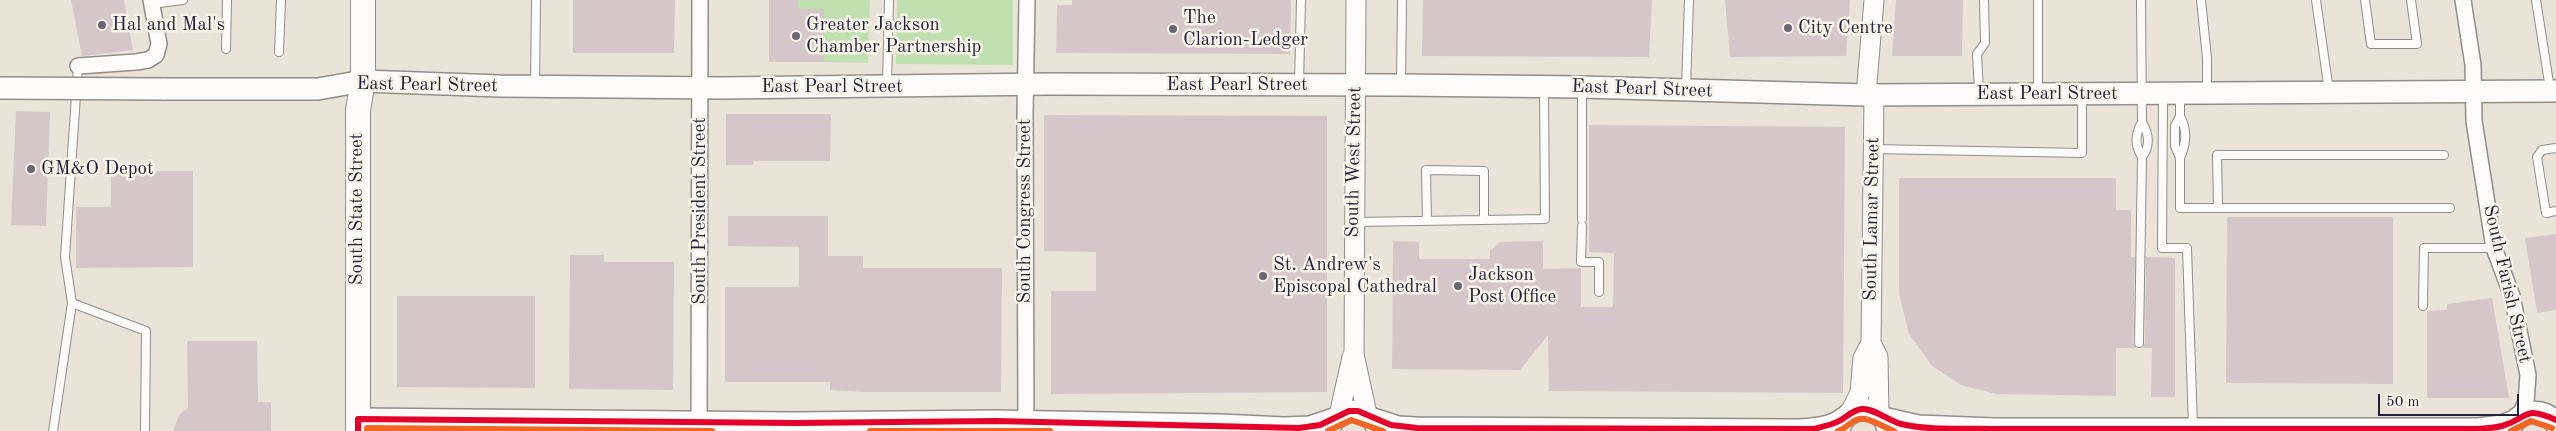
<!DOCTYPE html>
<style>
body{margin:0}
#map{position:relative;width:2556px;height:431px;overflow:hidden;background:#eae4d8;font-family:"Old Standard TT",serif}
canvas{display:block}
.scale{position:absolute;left:2378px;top:394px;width:141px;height:22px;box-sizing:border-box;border:2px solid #22223b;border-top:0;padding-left:6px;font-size:15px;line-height:18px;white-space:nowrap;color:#22223b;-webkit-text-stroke:4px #f7f3e8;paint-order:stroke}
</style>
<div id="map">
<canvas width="2556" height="431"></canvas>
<div class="scale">50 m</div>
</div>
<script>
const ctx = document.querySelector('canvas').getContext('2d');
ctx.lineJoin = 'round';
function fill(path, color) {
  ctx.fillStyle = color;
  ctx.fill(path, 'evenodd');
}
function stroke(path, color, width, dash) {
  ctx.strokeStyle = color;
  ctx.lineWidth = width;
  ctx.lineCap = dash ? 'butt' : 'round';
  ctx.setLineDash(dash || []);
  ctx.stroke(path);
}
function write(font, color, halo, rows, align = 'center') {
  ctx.font = font + ' "Old Standard TT",serif';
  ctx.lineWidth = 5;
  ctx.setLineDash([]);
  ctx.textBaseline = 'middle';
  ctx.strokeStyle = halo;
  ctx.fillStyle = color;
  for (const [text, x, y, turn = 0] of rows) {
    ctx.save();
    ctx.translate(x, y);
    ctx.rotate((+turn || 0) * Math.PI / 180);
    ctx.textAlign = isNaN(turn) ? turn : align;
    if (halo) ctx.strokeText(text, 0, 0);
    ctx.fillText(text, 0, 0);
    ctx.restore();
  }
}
const green = new Path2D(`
 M798,0h72l-2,63 -44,-1v-53h-26z
 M897,0h116v65l-117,-1z`);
const building = new Path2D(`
 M71,0h53l9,50 -51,6z
 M573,0h102l-1,53h-101z
 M769,0h29v9h26v53h-55z
 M1072,0h219l-1,54 -234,-1 1,-48h15z
 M1423,0h229l-3,57 -227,-1z
 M1725,0h125l-4,56 -116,1z
 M1896,0h67l-1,56h-70z
 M16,111l34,1 -4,114 -35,-1z
 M726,114h105l-1,47h-77l1,4h-28z
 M1044,115l283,1v276l-276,2v-103h45v-39l-52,-1z
 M1589,125l256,2 -2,266 -294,-2 -1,-56 -28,35 -128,-1 1,-128 26,1v17h71v-8l10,-9 43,-1v28l38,-1v39h32l1,-54 -25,-1z
 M111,171h82v96l-117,1v-61h35z
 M1899,178h217v32h15v47h4l-2,86 3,5h-20v48l-120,-2 -35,-9 -29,-19 -23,-32 -10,-41z
 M728,216h100v40h35v12h139l-1,124h-138l-33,-2v-8h-105v-95h74v-40l-71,-1z
 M2227,217h166v167l-167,-1z
 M2556,234v76l-19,3 -12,-75z
 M570,255h34v7h70l-1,128 -104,-1z
 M2146,257l29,1v139h-24l1,-49h-10l3,-5z
 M397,296h138v92l-138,-1z
 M2492,298l17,100h-82v-87l20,-1v-6z
 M187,341h70l1,61h13v29h-98l6,-16 9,-7z`);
const service = new Path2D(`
 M2141,0l1,122c-7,12 -8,23 0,35
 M2201,0l6,58v34
 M2316,0l13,91
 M2365,0l6,44h46l-6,-44
 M2536,0l14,89
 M152,4l31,-4
 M226,49l1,-49
 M279,52l2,-52
 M1401,83l1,-83
 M1299,84l2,-84
 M535,85l1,-85
 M887,85l2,-85
 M1686,88l3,-88
 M1979,92l-2,-38 8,-11 -1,-43
 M2038,92v-92
 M2163,95l-1,153h25l6,179
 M2180,116c8,15 6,28 0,42l-5,-12v-20l5,-10v-21
 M2556,148l-14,2 -5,7 9,56 10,-2
 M1873,149l209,4v-58
 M2180,158v50h270
 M2218,207l-1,-52h227
 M1582,219v-130
 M1427,221l-1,-51 58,1v49
 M1355,222l190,-3 -1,-131
 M1582,226l-1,36h18v30
 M72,303l-7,-46 13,-191
 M2423,306l1,-58h70
 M2139,343l3,-186c9,-12 7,-23 0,-35
 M53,431l19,-128 74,28 -1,100`);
const minor = new Path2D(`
 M2463,0l10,65 1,56 20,127 18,48 16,79 -2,27 -8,16
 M78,66l58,-4 12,-2 8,-5 3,-11 -8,-44
 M1026,430l-1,-316 2,-114
 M699,431l1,-431`);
const tertiary = new Path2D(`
 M1356,0l-2,354 13,60
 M1866,95l8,-95
 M1871,343l7,14 1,58
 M1849,414l11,-21 3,-35 8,-15 3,-248
 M1339,415l13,-58`);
const secondary = new Path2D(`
 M163,89h155l45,-8 137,5 222,2 327,-4 352,1 181,2 284,8 690,-4
 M1883,418l35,8 76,3h484l24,-3 12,-5
 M358,419l436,4 202,-2 224,4 64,3 26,-1 24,-8
 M1373,419l25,8 19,1 383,2c15,-1 32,-2 44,-12
 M1328,430l6,-11 15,-8c15,0 25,5 29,20
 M1839,430c5,-27 46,-28 49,1
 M2509,431c7,-21 35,-26 47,-7`);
const primary = new Path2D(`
 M358,431v-321l5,-29v-81`);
const secondaryBridge = new Path2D(`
 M0,88l163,1`);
const bus1 = new Path2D(`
 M358,431v-12l436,4 202,-2 303,7 21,-3 29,-14h9l33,14 26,3 396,1c8,-2 19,-4 26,-8 8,-4 13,-11 23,-12 11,-1 27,12 39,15 30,7 63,4 93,5h484c8,-1 16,-1 24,-3 28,-8 20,-21 54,-6`);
const bus2 = new Path2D(`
 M367,431v-3l345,3
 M870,431h180
 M1328,431l23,-11 32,11
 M1838,431c7,-2 11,-8 18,-11 10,-5 27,7 38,11
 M2511,431l20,-10 21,7`);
const markers = [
 [102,25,5,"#686672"],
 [1788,28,5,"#686672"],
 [1173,29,5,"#686672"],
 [796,36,5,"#686672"],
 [31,169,5,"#686672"],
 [1263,276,5,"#686672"],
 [1458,286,5,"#686672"]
];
const poiNames = [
 ["The",1183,18],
 ["Clarion-Ledger",1183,40],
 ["Hal and Mal's",112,25],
 ["Greater Jackson",806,25],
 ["Chamber Partnership",806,47],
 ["City Centre",1798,28],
 ["GM&O Depot",41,169],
 ["St. Andrew's",1273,265],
 ["Episcopal Cathedral",1273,287],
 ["Jackson",1468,275],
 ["Post Office",1468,297]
];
const streetNames = [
 ["East Pearl Street",427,85,1],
 ["East Pearl Street",1237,85],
 ["East Pearl Street",832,87],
 ["East Pearl Street",1642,89,2],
 ["East Pearl Street",2047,94],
 ["South West Street",1354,162,-89],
 ["South State Street",357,209,-90],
 ["South President Street",700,211,-90],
 ["South Congress Street",1025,211,-90],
 ["South Lamar Street",1872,219,-89],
 ["South Farish Street",2507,284,77]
];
fill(green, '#c1e0b0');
fill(building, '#d5c6c9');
stroke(service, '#908d8b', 10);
stroke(minor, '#908d8b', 18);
stroke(tertiary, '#908d8b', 21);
stroke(secondary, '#908d8b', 24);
stroke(primary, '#908d8b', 26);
stroke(service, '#fcfbf9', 8);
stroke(minor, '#fcfbf9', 15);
stroke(tertiary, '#fcfbf9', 19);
stroke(secondary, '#fcfbf9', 21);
stroke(primary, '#fcfbf9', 24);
stroke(secondaryBridge, '#908d8b', 24, []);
stroke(secondaryBridge, '#fcfbf9', 21);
stroke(bus1, '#e4002b', 6);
stroke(bus2, '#f26522', 6);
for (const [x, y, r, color] of markers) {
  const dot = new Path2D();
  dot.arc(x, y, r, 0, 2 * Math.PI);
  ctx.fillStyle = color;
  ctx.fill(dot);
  stroke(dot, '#f7f3e8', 2);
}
write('19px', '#22223b', '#f7f3e8', poiNames, 'left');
write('19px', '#22223b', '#f7f3e8', streetNames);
</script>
